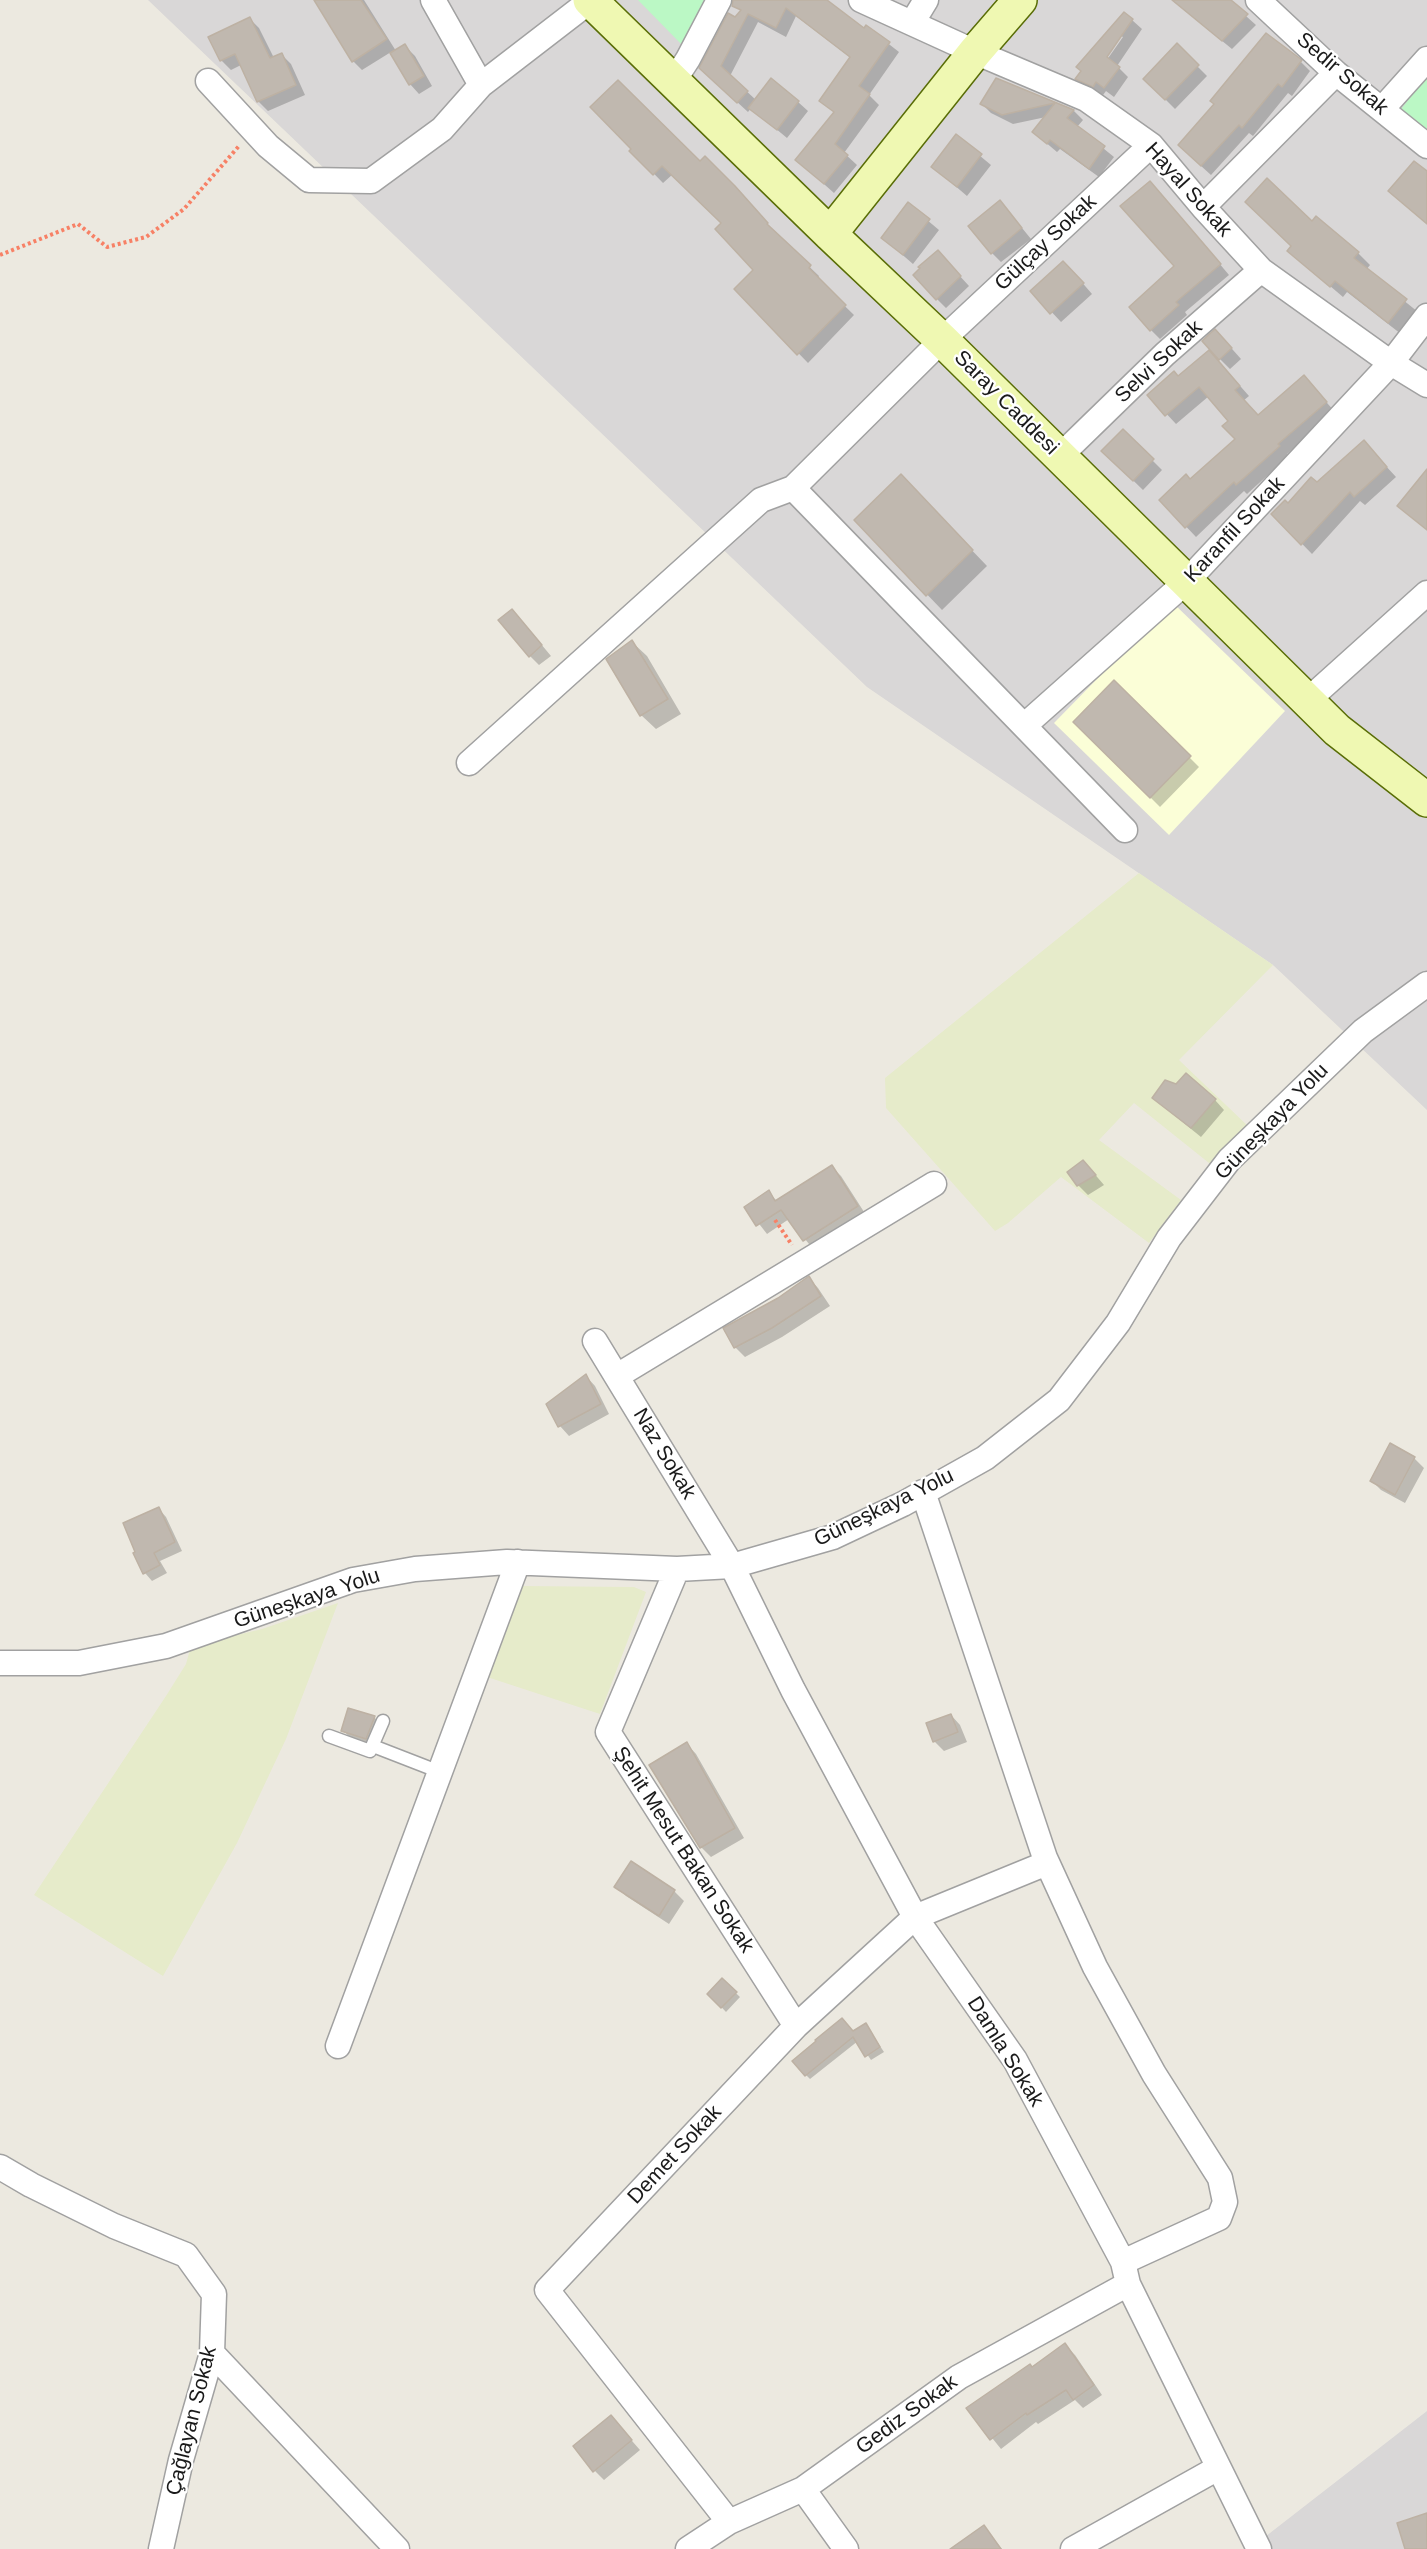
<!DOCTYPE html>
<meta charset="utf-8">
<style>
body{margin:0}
canvas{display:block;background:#ece9e0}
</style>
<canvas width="1427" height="2549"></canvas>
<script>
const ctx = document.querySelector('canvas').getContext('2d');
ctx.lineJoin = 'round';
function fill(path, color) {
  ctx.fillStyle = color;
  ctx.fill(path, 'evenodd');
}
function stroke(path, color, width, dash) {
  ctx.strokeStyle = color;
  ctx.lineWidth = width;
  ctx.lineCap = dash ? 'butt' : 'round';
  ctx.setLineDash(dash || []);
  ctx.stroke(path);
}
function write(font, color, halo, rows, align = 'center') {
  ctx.font = font + ' Arial,sans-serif';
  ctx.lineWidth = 4.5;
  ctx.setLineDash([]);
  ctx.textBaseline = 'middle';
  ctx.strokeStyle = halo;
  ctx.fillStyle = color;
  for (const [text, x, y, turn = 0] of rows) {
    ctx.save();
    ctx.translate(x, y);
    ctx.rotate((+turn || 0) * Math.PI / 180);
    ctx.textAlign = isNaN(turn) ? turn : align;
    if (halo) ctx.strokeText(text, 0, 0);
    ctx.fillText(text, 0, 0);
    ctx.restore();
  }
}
const residential = new Path2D(`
 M148,0h1279v1110l-154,-145 -406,-278z
 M1427,2411v138h-163l-3,-9z`);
const education = new Path2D(`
 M1172,602l113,109 -116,124 -115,-112z`);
const farmland = new Path2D(`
 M1139,873l134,92 -94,95 71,68 -36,39 -80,-64 -35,37 82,60 -32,43 -88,-66 -53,46 -13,8 -109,-123 -1,-30z
 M517,1586l117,1 12,5 -46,122 -113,-37z
 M338,1603l-52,136 -49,104 -74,133 -129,-81 132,-199 20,-32 5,-18 71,-17z`);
const park = new Path2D(`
 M638,0h66l-20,47z
 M1427,76v62l-29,-25z`);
const shadow = new Path2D(`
 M316,0h48l32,51 9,-5 10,10 17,30 -13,8 -9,-10 -19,-32 -29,18 -9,-9z
 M742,0h70l52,30 3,-3 32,25 -30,43 10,10 -35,48 13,12 -23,28 -37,-33 38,-47 -14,-13 30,-42 -55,-42 -10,21 -28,-15 -28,54 26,24 42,2 10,9 -21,27 -36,-30 -3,4 -37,-34 24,-60 7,-7 -4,-3z
 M1172,0h56l28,25 -24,24z
 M250,19l9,9 15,30 8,-3 9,9 14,31 -37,16 -10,-10 -17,-36 -10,5 -10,-10z
 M1132,20l10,9 -25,37 11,11 -14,20 -8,-6 -3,4 -17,-7 -9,-9zM1121,36l2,1 -19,27 -2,-2z
 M1177,46l30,30 -32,33 -30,-30z
 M1301,62l9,9 -18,25 -4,-3 -35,43 -4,-3 -38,42 -22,-20z
 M996,80l78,31 9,9 -6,7 37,30 -15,20 -39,-28 -3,3 -13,-11 2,-24 -33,7 -22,-11 -9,-9z
 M956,136l35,29 -24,31 -34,-29z
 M632,151l68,12 45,34 30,37 44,42 -2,3 37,36 -46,48 -72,-74 19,-19 -32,-47 -50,-49 -10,9z
 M1159,192l70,83 -44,37 2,3 -27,24 -9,-9 26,-63z
 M908,204l31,26 -26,34 -30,-26z
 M1009,212l22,27 -30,23 -9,-9z
 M1312,223l46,30 12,12 -4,5 52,42 -17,22 -54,-42 -4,5 -54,-46z
 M947,262l22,24 -23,22 -9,-9z
 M1073,272l19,22 -31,28 -29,-31z
 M1225,341l16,18 -11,10 -10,-10z
 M1218,361l31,35 -6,5 15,16 55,-30 22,25 -48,42 2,2 -42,38 -3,-3 -48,46 -35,-37 29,-19 47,-42 -7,-18 -21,-25 -33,28 -27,-29 30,-17z
 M1123,431l39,39 -19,20 -40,-39z
 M1373,452l23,25 -31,28 -5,-4 -48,53 -39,-40 44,-30z
 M915,491l72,75 -45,44 -86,-90z
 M521,620l30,36 -12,9 -9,-9z
 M632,642l15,14 34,58 -25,15 -15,-14z
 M1114,682l85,85 -39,40 -85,-85z
 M1215,1100l9,10 -23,27 -37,-30z
 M832,1167l9,9 25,39 -53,34 -24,-30 -22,15 -21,-27 22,-15 9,9z
 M1092,1171l12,14 -16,10 -10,-10z
 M809,1278l9,10 12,18 -48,31 -37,20 -10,-10 -10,-18 54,-30z
 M586,1376l9,10 14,28 -40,22 -9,-10 -12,-21z
 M1414,1458l10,10 -19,35 -24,-13 -9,-9z
 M159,1509l7,8 16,34 -22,10 7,12 -15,8 -7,-8 -8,-21z
 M951,1715l9,10 7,17 -23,9 -10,-10z
 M374,1717l9,10 -7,20 -24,-7 -9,-10z
 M687,1744l9,10 48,84 -33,19 -10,-10 -50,-82z
 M631,1863l44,29 9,9 -15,23 -43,-28 -10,-10z
 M722,1980l18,17 -14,15 -17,-18z
 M866,2025l18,27 -13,8 -13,-19 -48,38 -4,-4 47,-43z
 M1065,2345l10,10 27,40 -19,13 -8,-8 -37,24 -2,-2 -35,27 -33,-41z
 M611,2417l29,33 -36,30 -9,-9z
 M984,2527l18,22h-43z`);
const building = new Path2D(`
 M314,0h47l26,39 -35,23z
 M733,0h94l37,28 2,-3 24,17 -31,44 11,8 -35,50 13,11 -24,29 -29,-24 39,-48 -15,-11 31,-44 -64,-49 -10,20 -28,-14 -27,52 27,25 -11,12 -38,-35 29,-55 7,4 6,-7 -9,-4z
 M1172,0h59l17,14 -26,27z
 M1124,12l9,7 -26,38 13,10 -16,21 -8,-6 -3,5 -18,-8 6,-8 -5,-4z
 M250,17l20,41 12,-5 14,32 -39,17 -22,-48 -15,7 -12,-24z
 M1266,33l36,27 -20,27 -4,-3 -36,44 -3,-3 -38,41 -23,-21 36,-41 -4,-3z
 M1177,43l22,22 -34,35 -22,-21z
 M405,44l19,32 -15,9 -19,-32z
 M771,78l28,23 -22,29 -29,-22z
 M996,78l78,32 -7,8 38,28 -16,23 -39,-29 -3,4 -15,-12 23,-29 -53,12 -22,-11z
 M618,80l82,81 5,-5 30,30 33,37 -1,1 44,41 -2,3 37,37 -49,50 -63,-66 19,-19 -38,-41 6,-6 -59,-57 -9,9 -24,-24 2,-2 -41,-42z
 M956,134l26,20 -25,33 -26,-20z
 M1414,161l13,10v53l-39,-33z
 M1267,178l45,43 4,-5 43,36 -5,6 53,41 -19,24 -53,-42 -5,6 -43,-36 4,-5 -46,-44z
 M1150,181l71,83 -45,38 3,3 -29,26 -21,-24 45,-41 -54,-60z
 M1000,200l22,28 -31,26 -23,-28z
 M908,202l22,17 -27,36 -22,-17z
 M938,250l23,26 -25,24 -23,-25 7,-7 -2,-1z
 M1063,261l21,22 -34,31 -20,-23z
 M1215,329l17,19 -13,12 -17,-19z
 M1209,350l31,36 -5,4 23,25 46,-40 23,27 -49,42 2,2 -44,39 -2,-3 -49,46 -26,-28 27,-26 4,5 45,-40 -13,-13 6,-5 -29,-34 -34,29 -18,-21 27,-24 4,5z
 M1123,429l31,30 -21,22 -32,-30z
 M1364,440l23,27 -33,30 -4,-5 -49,53 -30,-31 14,-14 3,3 23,-26 6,5z
 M1427,469v61l-30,-24z
 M901,474l72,76 -47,46 -72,-76z
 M512,609l30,36 -13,12 -31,-37z
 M632,640l36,59 -28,17 -34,-57z
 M1114,680l77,76 -41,42 -77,-76z
 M1186,1073l30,26 -25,29 -39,-30 13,-18 11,4z
 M1083,1160l13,15 -19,11 -10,-14z
 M832,1165l26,41 -55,35 -22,-31 -25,16 -12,-19 25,-17 6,11z
 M809,1276l12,20 -49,32 -38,20 -11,-20 55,-30z
 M586,1374l15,30 -43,23 -12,-23z
 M1390,1443l25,14 -20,38 -25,-14z
 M159,1507l16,35 -21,11 6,12 -17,9 -10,-21 2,-1 -12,-29z
 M348,1708l27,8 -9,23 -25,-8z
 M951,1714l7,18 -25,10 -7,-19z
 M687,1742l48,86 -35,20 -51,-83z
 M631,1861l44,29 -16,26 -45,-29z
 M722,1978l15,14 -16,16 -14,-14z
 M842,2018l11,13 13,-8 14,24 -15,10 -12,-20 -48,39 -13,-15 24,-20 -1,-1z
 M1065,2343l29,42 -21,15 -7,-10 -39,25 -1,-2 -36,27 -24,-32 64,-44 2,3z
 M611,2415l21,25 -39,32 -20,-26z
 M1427,2513v36h-22l-8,-26z
 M984,2525l17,24h-51z`);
const path = new Path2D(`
 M0,255l78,-31 29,23 39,-10 38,-28 55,-63
 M775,1220l17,25`);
const lane = new Path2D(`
 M329,1736l41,15 13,-30
 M373,1746l67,26`);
const street = new Path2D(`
 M433,0l48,85
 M861,0l114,52 111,47 65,46 52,62 58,63 130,93 36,22
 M1258,0l78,73 91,73
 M912,23l14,-23
 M208,81l60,65 41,34 62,1 71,-52 39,-44 109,-84
 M673,82l15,-23 31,-59
 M1382,109l45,-50
 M1203,207l133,-134
 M1059,457l106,-103 96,-84
 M793,488l332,342
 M1308,700l119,-107
 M1025,725l162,-144 204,-218 36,-47
 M469,763l292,-263 32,-12 149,-148 209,-195
 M595,1341l137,225 61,124 122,227 100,143 108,202 5,22 131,265
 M617,1376l317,-192
 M923,1492l122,366 50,109 59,107 66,104 5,24 -6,16 -96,44
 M677,1569l-69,163 188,294
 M0,1663h79l87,-17 187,-66 62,-11 92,-7 170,7 55,-3 101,-29 70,-33 82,-46 74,-58 59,-77 51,-85 60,-78 134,-129 64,-47
 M338,2046l180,-484
 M0,2167l31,18 83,41 72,29 28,39 -2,59 -31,107 -20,89
 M212,2353l185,196
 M803,2489l43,60
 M729,2522l-182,-232 249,-264 119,-109 132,-54
 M688,2549l41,-27 74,-33 156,-112 169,-93
 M1073,2549l145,-81`);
const secondary = new Path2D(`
 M590,0l240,234 112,106 395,390 90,70
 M830,234l145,-182 45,-52`);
const streetNames = [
 ["Sedir Sokak",1342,74,41],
 ["Hayal Sokak",1188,190,48],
 ["Gülçay Sokak",1046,243,-43],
 ["Selvi Sokak",1159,362,-43],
 ["Saray Caddesi",1006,403,45],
 ["Karanfil Sokak",1235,530,-47],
 ["Güneşkaya Yolu",1272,1122,-46],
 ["Naz Sokak",664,1454,59],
 ["Güneşkaya Yolu",884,1508,-26],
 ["Güneşkaya Yolu",307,1599,-18],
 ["Şehit Mesut Bakan Sokak",683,1850,57],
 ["Damla Sokak",1005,2052,58],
 ["Demet Sokak",675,2155,-47],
 ["Gediz Sokak",907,2415,-36],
 ["Çağlayan Sokak",192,2421,-76]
];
fill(residential, '#d9d7d7');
fill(education, '#fbfed7');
fill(farmland, '#e6ebca');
fill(park, '#bbf8c5');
fill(shadow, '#0003');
fill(building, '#c0b8af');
stroke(building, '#bdb1a3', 1.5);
stroke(lane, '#a1a1a1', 15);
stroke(street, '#a1a1a1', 27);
stroke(secondary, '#596d06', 36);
stroke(path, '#f78166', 4, [3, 3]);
stroke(lane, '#fff', 12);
stroke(street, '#fff', 24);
stroke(secondary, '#eff8b2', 33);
write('21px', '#1a1a1a', '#fff', streetNames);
</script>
